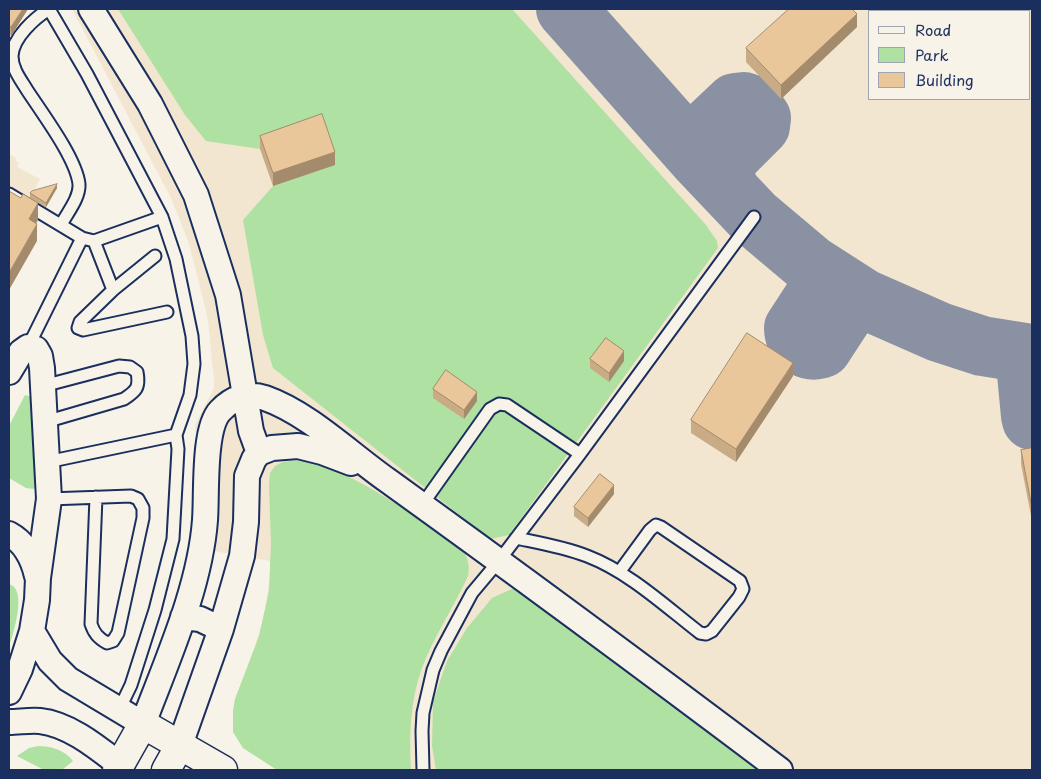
<!DOCTYPE html>
<style>
body{margin:0}
#map{position:relative;width:1041px;height:779px;overflow:hidden;background:#f7f3e8;font-family:"Playpen Sans",sans-serif}
canvas{display:block}
.frame{position:absolute;inset:0;border:10px solid #1b2f5e;pointer-events:none}
.legend{position:absolute;left:868px;top:10px;width:162px;height:90px;box-sizing:border-box;background:#f7f3e8;border:1px solid #9fa5b1;margin:0;padding:6px 9px;list-style:none;font-size:15px;color:#1b2f5e}
.legend li{display:flex;align-items:center;gap:10px;height:25px}
.legend b{width:25px;border:1px solid #9fa5b1}
</style>
<div id="map">
<canvas width="1041" height="779"></canvas>
<div class="frame"></div>
<ul class="legend">
<li><b style="height:6px;background:#f7f3e8"></b>Road</li>
<li><b style="height:14px;background:#aee1a2"></b>Park</li>
<li><b style="height:14px;background:#eac79b"></b>Building</li>
</ul>
</div>
<script>
const ctx = document.querySelector('canvas').getContext('2d');
ctx.lineJoin = 'round';
function fill(path, color) {
  ctx.fillStyle = color;
  ctx.fill(path, 'evenodd');
}
function stroke(path, color, width, dash) {
  ctx.strokeStyle = color;
  ctx.lineWidth = width;
  ctx.lineCap = dash ? 'butt' : 'round';
  ctx.setLineDash(dash || []);
  ctx.stroke(path);
}
const built = new Path2D(`
 M72,9h960v761h-755l-34,-22 -10,-16v-21l2,-12 18,-46 11,-37 6,-40v-15l-68,-12 -7,-124 19,-37v-7l-6,-60 -5,-22 -14,-55 -17,-44zM870,11h160v88h-160z
 M9,154l7,4 -1,2 4,3 -2,4 23,12 -7,14 17,8 -14,24 -27,65z`);
const green = new Path2D(`
 M118,9h394l194,216 11,16 1,7 -209,287 -19,4 -217,-171 -10,-33 -20,-115 30,-34 61,-21 -13,-37 -61,21 -54,-8 -21,-26z
 M25,395l7,2 5,89 -4,3 -7,-1 -17,-10v-52z
 M301,460c44,10 78,33 116,57 14,9 32,19 44,31 7,8 9,18 7,28 -14,31 -34,60 -46,92 -12,33 -13,68 -11,102h-134l-34,-22 -10,-16v-21l2,-12 24,-63 10,-45 2,-48 -2,-58 1,-12 5,-7 8,-4z
 M9,584c19,5 4,50 0,63z
 M516,587l249,183h-329l-4,-24 1,-44 14,-41 20,-33 25,-30z
 M38,746c13,0 27,4 35,15l-11,9h-18l-27,-14 12,-8z`);
const taxiway = new Path2D(`
 M566,9l133,150 55,58 57,48 53,34 75,33 43,14 50,8
 M684,142l8,-1 7,-4 36,-34 9,-1 8,3 9,13 -1,8 -35,35 -2,13 7,17
 M822,272l1,10 -1,3 -28,43c0,15 13,26 28,20l28,-43 14,-6
 M1022,353l4,10 5,53 1,4`);
const service = new Path2D(`
 M49,9l38,65 75,143 14,42 16,77 2,28 -4,31 -14,40 2,14 -5,90 -18,71 -24,75 -12,25
 M49,9c-14,9 -36,28 -37,47 0,13 9,24 15,34 15,23 49,68 52,94 1,14 -12,29 -18,41
 M9,194l73,44 12,3 68,-24
 M94,241l19,49
 M155,256l-42,34 -33,32 -2,6 5,2 84,-18
 M28,347l54,-109
 M43,386l76,-20 11,1 7,5c3,16 -1,19 -13,27l-79,23
 M47,462l129,-27
 M49,499l82,-3 7,3 5,9v10l-25,115 -5,8 -6,2c-9,-5 -13,-10 -16,-19l5,-127
 M422,505l68,-96 9,-5 8,1 73,49
 M516,538c24,5 48,9 71,18 42,16 78,50 113,77l6,1 6,-3 27,-34 4,-8 -3,-8 -79,-54 -5,-2 -6,5 -30,41
 M423,770l-1,-39 1,-18 10,-43 8,-19 31,-58 26,-31 82,-108 174,-237`);
const minor = new Path2D(`
 M91,9l59,95 46,91 32,100 23,136 8,22
 M9,372l12,-20 7,-5 8,2 4,7 2,12 7,131 -11,79 -1,22 -5,31 18,30 18,18 75,45c24,-64 57,-136 62,-204 2,-26 -2,-91 15,-109 12,-13 28,-19 45,-13 43,15 85,56 122,82 132,95 263,192 393,290
 M9,534c17,9 24,25 28,42
 M183,617l17,2 21,10
 M9,692l11,-23 12,-38
 M9,722c10,0 21,-2 31,-1 29,3 58,27 80,44
 M180,745l41,-116 21,-73 4,-34 1,-46 7,-17 5,-6 13,-5 26,-2 24,6 29,11`);
const primary = new Path2D(`
 M117,770l26,-46 80,46
 M166,770l14,-25`);
const wall = new Path2D(`
 M9,9h19l-17,27 -2,-2z
 M857,27l-76,72 -35,-37v-14z
 M260,136l75,29 -62,21 -13,-37z
 M57,188l-11,19 -16,-9v-5z
 M590,359l34,2 -15,21 -19,-14z
 M793,376l-57,86 -45,-29v-13z
 M433,389l44,12 -13,18 -31,-21z
 M1032,448v73l-11,-57v-14z
 M614,494l-26,33 -14,-11v-9z`);
const shadedWall = new Path2D(`
 M23,9h5l-17,27v-9z
 M857,14v13l-76,72v-14z
 M335,152v13l-62,21v-13z
 M57,184v4l-11,19v-4z
 M38,203v17l-9,16v-17z
 M37,224v17l-28,49v-17z
 M624,351v10l-15,21v-9z
 M793,363v13l-57,86v-13z
 M477,392v9l-13,18v-9z
 M614,485v9l-26,33v-9z`);
const building = new Path2D(`
 M9,9h14l-12,18 -2,-1z
 M789,9h63l5,5 -76,71 -35,-37z
 M322,114l13,38 -62,21 -13,-37z
 M57,184l-11,19 -16,-10 2,-2z
 M9,191l12,7 2,-4 15,9 -9,16 8,5 -28,49z
 M747,333l46,30 -57,86 -45,-29z
 M606,338l18,13 -15,22 -19,-14z
 M446,370l31,22 -13,18 -31,-21z
 M1032,448v60l-11,-58z
 M600,474l14,11 -26,33 -14,-11z`);
fill(built, '#f3e6d1');
fill(green, '#aee1a2');
stroke(taxiway, '#8991a3', 60);
stroke(service, '#1b2f5e', 15);
stroke(minor, '#1b2f5e', 28);
stroke(primary, '#1b2f5e', 31);
stroke(service, '#f7f3e8', 11);
stroke(minor, '#f7f3e8', 24);
stroke(primary, '#f7f3e8', 28);
fill(wall, '#c9ab85');
fill(shadedWall, '#a48b6c');
fill(building, '#eac79b');
stroke(building, '#a48b6c', 1);
</script>
